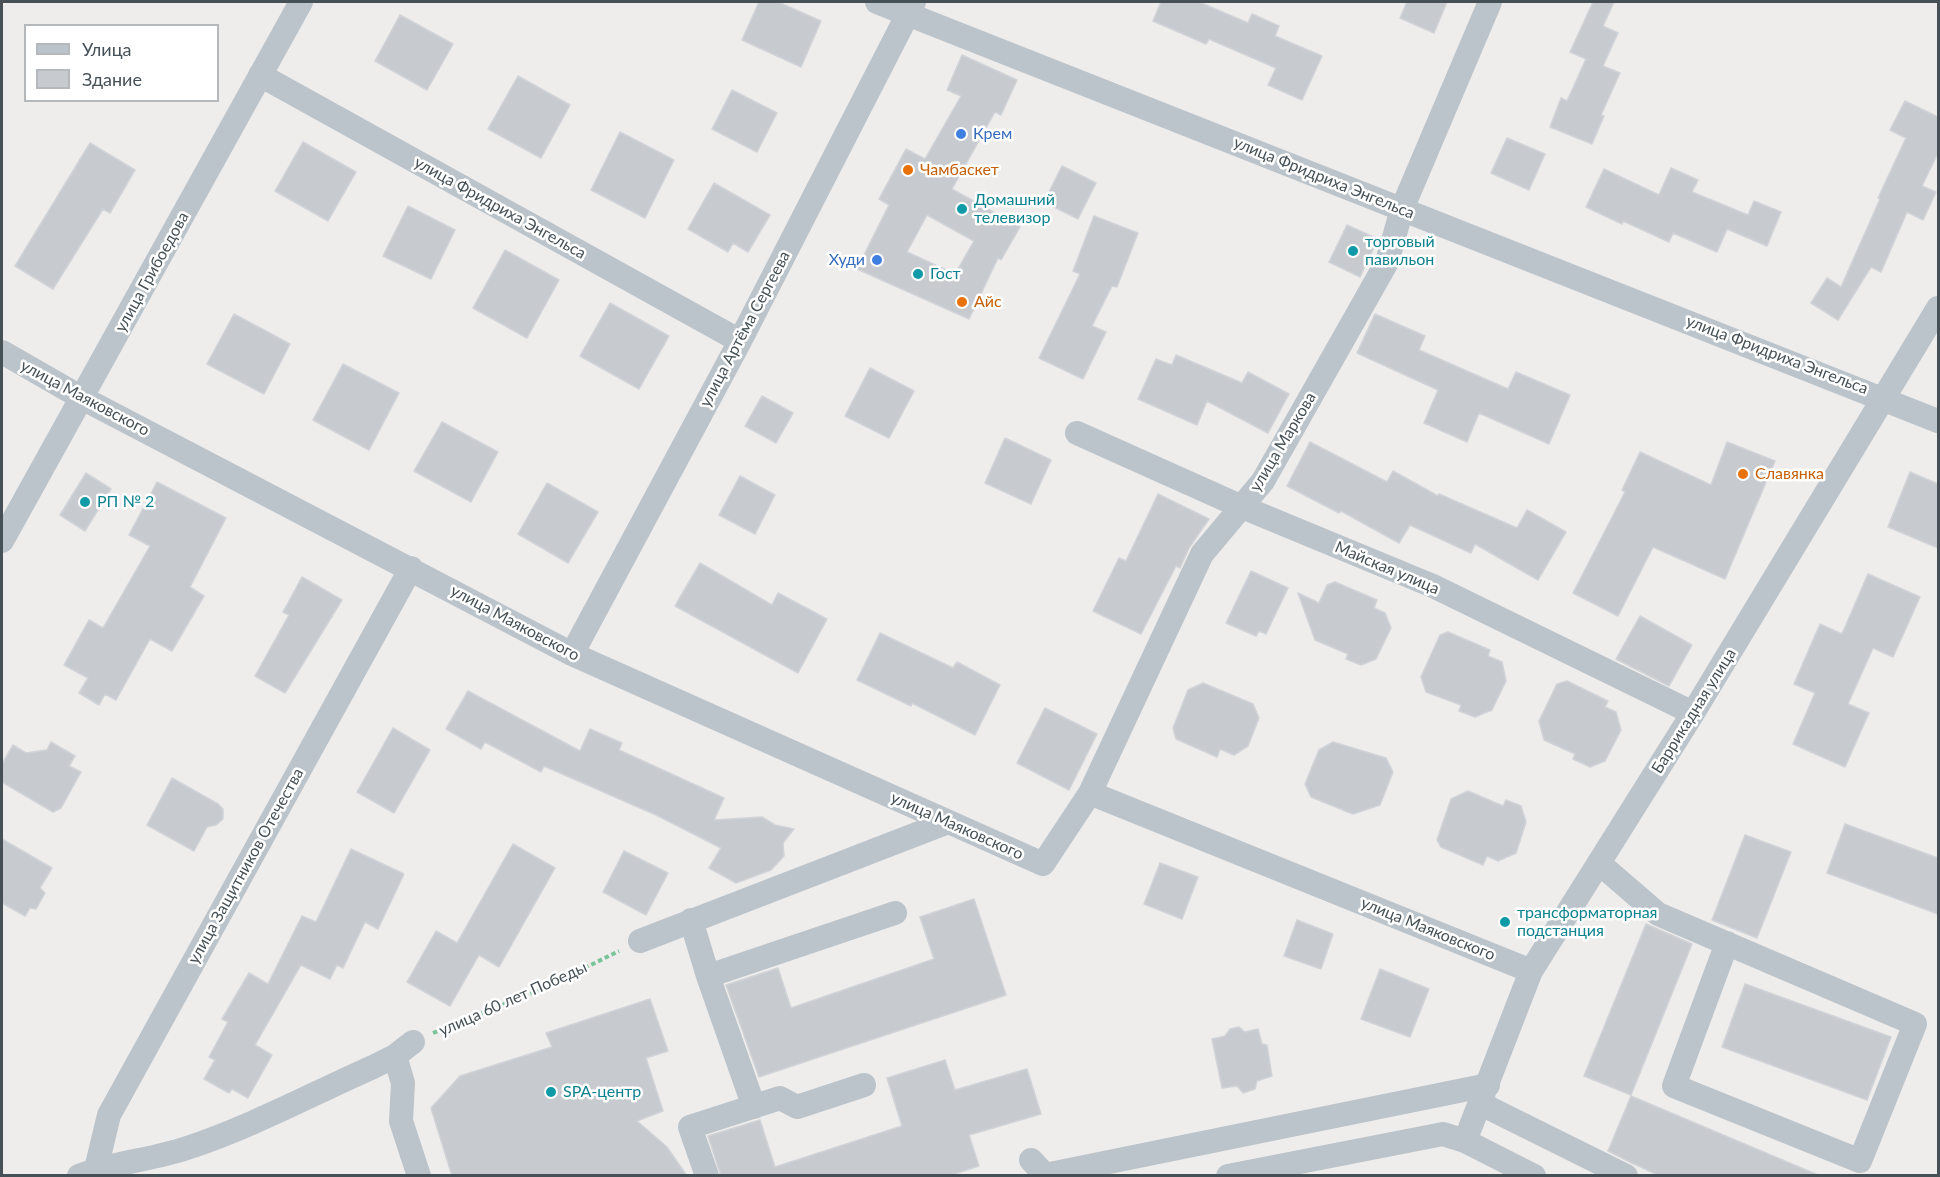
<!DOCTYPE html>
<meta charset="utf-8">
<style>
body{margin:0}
#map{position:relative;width:1940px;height:1177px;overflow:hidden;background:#efecec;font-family:Lato,sans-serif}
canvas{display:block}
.frame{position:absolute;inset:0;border:3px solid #465157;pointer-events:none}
.legend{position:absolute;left:24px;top:24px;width:195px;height:78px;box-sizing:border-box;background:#fff;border:2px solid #b5b9bc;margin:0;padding:8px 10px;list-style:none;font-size:18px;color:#465157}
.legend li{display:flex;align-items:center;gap:12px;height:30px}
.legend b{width:30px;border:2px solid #b5b9bc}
</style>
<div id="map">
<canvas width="1940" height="1177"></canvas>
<div class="frame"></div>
<ul class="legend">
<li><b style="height:8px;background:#bbc4ca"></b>Улица</li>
<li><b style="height:16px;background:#c7cace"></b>Здание</li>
</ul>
</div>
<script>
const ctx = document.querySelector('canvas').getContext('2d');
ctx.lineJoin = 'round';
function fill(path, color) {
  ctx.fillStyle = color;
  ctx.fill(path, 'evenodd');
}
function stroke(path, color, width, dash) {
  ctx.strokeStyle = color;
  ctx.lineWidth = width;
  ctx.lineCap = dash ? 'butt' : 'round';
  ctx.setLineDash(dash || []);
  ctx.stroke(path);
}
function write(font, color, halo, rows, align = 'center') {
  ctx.font = font + ' Lato,sans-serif';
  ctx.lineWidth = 5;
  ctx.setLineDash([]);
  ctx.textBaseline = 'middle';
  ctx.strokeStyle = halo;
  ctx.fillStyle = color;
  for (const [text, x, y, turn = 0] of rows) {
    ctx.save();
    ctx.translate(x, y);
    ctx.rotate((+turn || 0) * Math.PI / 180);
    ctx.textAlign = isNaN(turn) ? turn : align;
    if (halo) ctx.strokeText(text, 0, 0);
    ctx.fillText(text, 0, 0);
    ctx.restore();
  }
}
const building = new Path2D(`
 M759,2h19l43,19 -20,46 -59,-27z
 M1161,2h38l49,21 4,-9 27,12 -4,10 47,20 -20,44 -34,-15 8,-17 -67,-29 -3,5 -53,-23z
 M1407,2h40l-13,31 -34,-15z
 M1593,2h21l-11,24 15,7 -15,33 17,7 -19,42 3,1 -12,28 -42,-17 11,-29 6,3 19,-42 -16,-7z
 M400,15l53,29 -26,46 -52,-29z
 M962,55l55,25 -16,35 -6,-3 -43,77 68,38 -19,33 -3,-2 -29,61 -112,-50 32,-64 -10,-6 27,-50 19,10 36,-63 -14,-6zM927,215l47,26 -19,33 -48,-22z
 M518,76l52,29 -29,53 -53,-29z
 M732,90l45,23 -20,39 -45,-23z
 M1905,101l33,16v36l-16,33 14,6 -13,28 -16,-8 -26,60 -10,-5 -33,53 -27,-17 16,-25 14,9 39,-88 -2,-1 28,-60 -16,-8z
 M620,132l54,28 -29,58 -54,-28z
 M1507,138l38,16 -16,36 -38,-17z
 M303,142l53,30 -28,49 -53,-30z
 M90,143l45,27 -25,43 -7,-4 -50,80 -38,-23z
 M1062,166l34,17 -18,36 -34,-17z
 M1671,168l27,12 -6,12 56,23 6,-14 27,11 -14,34 -40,-17 -10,23 -44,-19 -4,9 -46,-21 -1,3 -36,-17 18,-38 55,26z
 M714,183l56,32 -22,37 -15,-9 -5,9 -40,-23z
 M408,206l47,24 -24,49 -48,-23z
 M1094,216l44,17 -21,54 -5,-1 -20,40 14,6 -23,47 -44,-21 41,-84 -7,-3z
 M1347,225l31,14 -18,38 -31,-15z
 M505,250l54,30 -32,58 -54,-30z
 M610,303l59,33 -30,53 -59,-33z
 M234,314l56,30 -26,50 -57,-30z
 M1375,314l50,22 -6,14 89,39 8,-17 54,23 -21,49 -70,-31 -12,29 -43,-19 14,-33 -81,-37z
 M1176,355l66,28 6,-11 41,22 -21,39 -61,-32 -10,24 -59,-26 18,-40 16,6z
 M343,364l56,29 -30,57 -56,-30z
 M870,368l44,23 -25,47 -44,-22z
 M762,396l31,17 -17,30 -31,-17z
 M442,422l56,30 -27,50 -57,-31z
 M1005,438l46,22 -20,44 -46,-21z
 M1310,442l77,40 6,-11 45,25 1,-2 78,34 10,-18 39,22 -28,48 -63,-36 -4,9 -61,-28 -11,18 -58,-32 -2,2 -52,-27z
 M1727,442l48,19 -50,118 -72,-32 -35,69 -45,-23 52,-101 -3,-2 18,-38 71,33z
 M1910,472l28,12v64l-50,-21z
 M86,473l25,16 -26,42 -25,-16z
 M740,476l35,19 -20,39 -36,-19z
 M157,482l69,36 -36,69 14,9 -32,55 -22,-12 -34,61 -11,-6 -6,11 -20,-12 9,-15 -24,-13 25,-45 14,8 47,-82 -21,-11z
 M547,483l51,29 -30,51 -50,-29z
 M1158,494l51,25 -20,29 -9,20 -4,-2 -35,68 -48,-23 26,-53 7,3z
 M700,563l72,42 6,-12 49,26 -29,54 -123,-67z
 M1251,571l37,17 -22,46 -7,-3 -3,5 -30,-13z
 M1868,574l52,23 -27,60 -20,-9 -25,56 21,9 -24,54 -52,-23 22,-51 -21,-9 26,-60 22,10z
 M302,577l40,23 -57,93 -30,-17 34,-61 -6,-3z
 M1335,582l42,18 -3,8 11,5 6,15 -15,31 -15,6 -15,-6 2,-5 -33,-14 -17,-47 21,10 8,-18z
 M1640,616l52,29 -23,41 -53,-27z
 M1448,632l42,18 -2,6 14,6 4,19 -14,29 -17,7 -16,-6 2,-6 -35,-13 -5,-15 19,-42z
 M880,633l73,35 4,-6 43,23 -25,50 -63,-32 -1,3 -54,-26z
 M1567,681l41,20 -3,6 11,5 5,18 -16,31 -15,6 -17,-8 2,-5 -31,-14 -5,-19 18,-37z
 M1203,683l50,21 6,14 -11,28 -14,9 -14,-6 -3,8 -41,-18 -3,-11 15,-38z
 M468,691l112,60 10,-22 32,14 -3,7 105,48 -10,22 48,-3 13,8 19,4 -11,14 1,13 -13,14 -35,13 -27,-15 12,-20 -65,-33 -112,-49 -3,6 -56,-30 -4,7 -35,-20z
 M1045,708l52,26 -28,56 -52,-27z
 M393,728l37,22 -36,63 -37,-21z
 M51,742l24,14 -6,10 12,6 -20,36 -8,4 -51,-30v-18l11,-19 13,8 21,-3z
 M1333,742l53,16 7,14 -13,33 -27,9 -42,-17 -6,-13 14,-34z
 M172,778l46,26 5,5v10l-7,6 -9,2 -13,24 -47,-26z
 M1468,791l35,15 3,-6 15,6 5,16 -10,31 -18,8 -11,-5 -4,9 -42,-18 -4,-7 14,-41z
 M1845,824l93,34v56l-111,-41z
 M1745,835l46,17 -34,86 -45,-18z
 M2,839l50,29 -12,20 5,5 -9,16 -6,-1 -5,8 -23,-13z
 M513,844l42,24 -56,99 -20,-12 -29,51 -43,-24 29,-51 21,12z
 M351,849l53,25 -26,55 -13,-7 -22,46 -6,-3 -7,14 -29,-14 -46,80 17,10 -24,43 -16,-9 -3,4 -25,-14 11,-19 -6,-3 19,-35 -6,-3 27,-46 19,11 34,-68 14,6z
 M624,851l44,22 -22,42 -43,-23z
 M1160,863l38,14 -16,42 -38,-15z
 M974,899l32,96 -247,82 -33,-92 52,-17 13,40 143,-49 -14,-42z
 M1297,920l36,14 -12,35 -37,-13z
 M1646,924l46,20 -61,151 -47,-19z
 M1380,969l49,20 -19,48 -49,-18z
 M1745,984l146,53 -24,63 -145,-53z
 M650,999l18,52 -22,7 17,53 -26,10 30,26 20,29h-235l-21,-68 29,-32 92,-29 -6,-14z
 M1239,1027l6,5 13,-3 4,15 5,1 5,31 -15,5 -2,8 -12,4 -6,-7 -15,2 -10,-49 13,-3 5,-7z
 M945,1060l10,30 72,-21 14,45 -72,21 10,31 -31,10h-227l-13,-40 52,-16 15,47 127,-41 -15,-48z
 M1631,1096l187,79v1h-158l-26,-12 -26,-13z`);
const path = new Path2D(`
 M433,1033l111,-45 75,-37`);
const minor = new Path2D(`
 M877,2l1061,419
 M260,75l480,266
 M2,352l80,46 490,256 471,210 47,-71 112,-239 61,-73 124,-219 15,-53 88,-207
 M1077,433l165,74 191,79 260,127
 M2,541l299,-539
 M572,654l168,-313 174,-339
 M1090,793l441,178
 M1600,864l58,50 257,110 -55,137 -186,-75 53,-143
 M691,920l17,56
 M640,941l308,-119
 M395,1056l8,27 -2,38 18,55
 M1481,1104l145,72
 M754,1107l-46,-131 187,-63
 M1465,1141l66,-170 162,-258 245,-405
 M1031,1160l14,15 443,-90
 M96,1169l13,-54 302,-547
 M79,1176c35,-14 73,-16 108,-28 64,-21 125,-54 186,-81l22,-11 18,-14
 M707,1176l-17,-49 90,-29 17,9 67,-22
 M1228,1176l215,-42 22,7 69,35`);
const markers = [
 [961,134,6,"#3f7fe0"],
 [908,170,6,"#e8710a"],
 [962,209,6,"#0f9aa8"],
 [1353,251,6,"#0f9aa8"],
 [877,260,6,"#3f7fe0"],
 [918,274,6,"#0f9aa8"],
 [962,302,6,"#e8710a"],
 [1743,474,6,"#e8710a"],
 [85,502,6,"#0f9aa8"],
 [1505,922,6,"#0f9aa8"],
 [551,1092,6,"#0f9aa8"]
];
const shopNames = [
 ["Крем",973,134],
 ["Худи",865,260,"right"]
];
const foodNames = [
 ["Чамбаскет",920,170],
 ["Айс",974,302],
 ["Славянка",1755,474]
];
const streetNames = [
 ["улица Фридриха Энгельса",1324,178,22],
 ["улица Фридриха Энгельса",500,208,29],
 ["улица Грибоедова",152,272,-61],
 ["улица Артёма Сергеева",745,329,-62],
 ["улица Фридриха Энгельса",1777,355,21],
 ["улица Маяковского",85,398,28],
 ["улица Маркова",1283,442,-59],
 ["Майская улица",1387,568,23],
 ["улица Маяковского",515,623,28],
 ["Баррикадная улица",1694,711,-58],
 ["улица Маяковского",957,826,24],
 ["улица Защитников Отечества",246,866,-61],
 ["улица Маяковского",1428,929,22],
 ["улица 60 лет Победы",513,999,-24]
];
const cultureNames = [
 ["Домашний",974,200],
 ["телевизор",974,218],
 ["торговый",1365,242],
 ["павильон",1365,260],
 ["Гост",930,274],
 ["РП № 2",97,502],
 ["трансформаторная",1517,913],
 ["подстанция",1517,931],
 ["SPA-центр",563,1092]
];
fill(building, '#c7cace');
stroke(building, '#d0d3d7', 1.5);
stroke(path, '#79c499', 4, [4.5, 3]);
stroke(minor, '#bbc4ca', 24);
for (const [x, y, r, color] of markers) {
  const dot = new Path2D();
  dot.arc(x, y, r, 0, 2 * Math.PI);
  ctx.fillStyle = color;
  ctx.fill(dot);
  stroke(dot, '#fff', 2);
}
write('16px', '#366cbe', '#fff', shopNames, 'left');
write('16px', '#c56008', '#fff', foodNames, 'left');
write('16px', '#465157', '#fff', streetNames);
write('16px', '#0d838f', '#fff', cultureNames, 'left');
</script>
